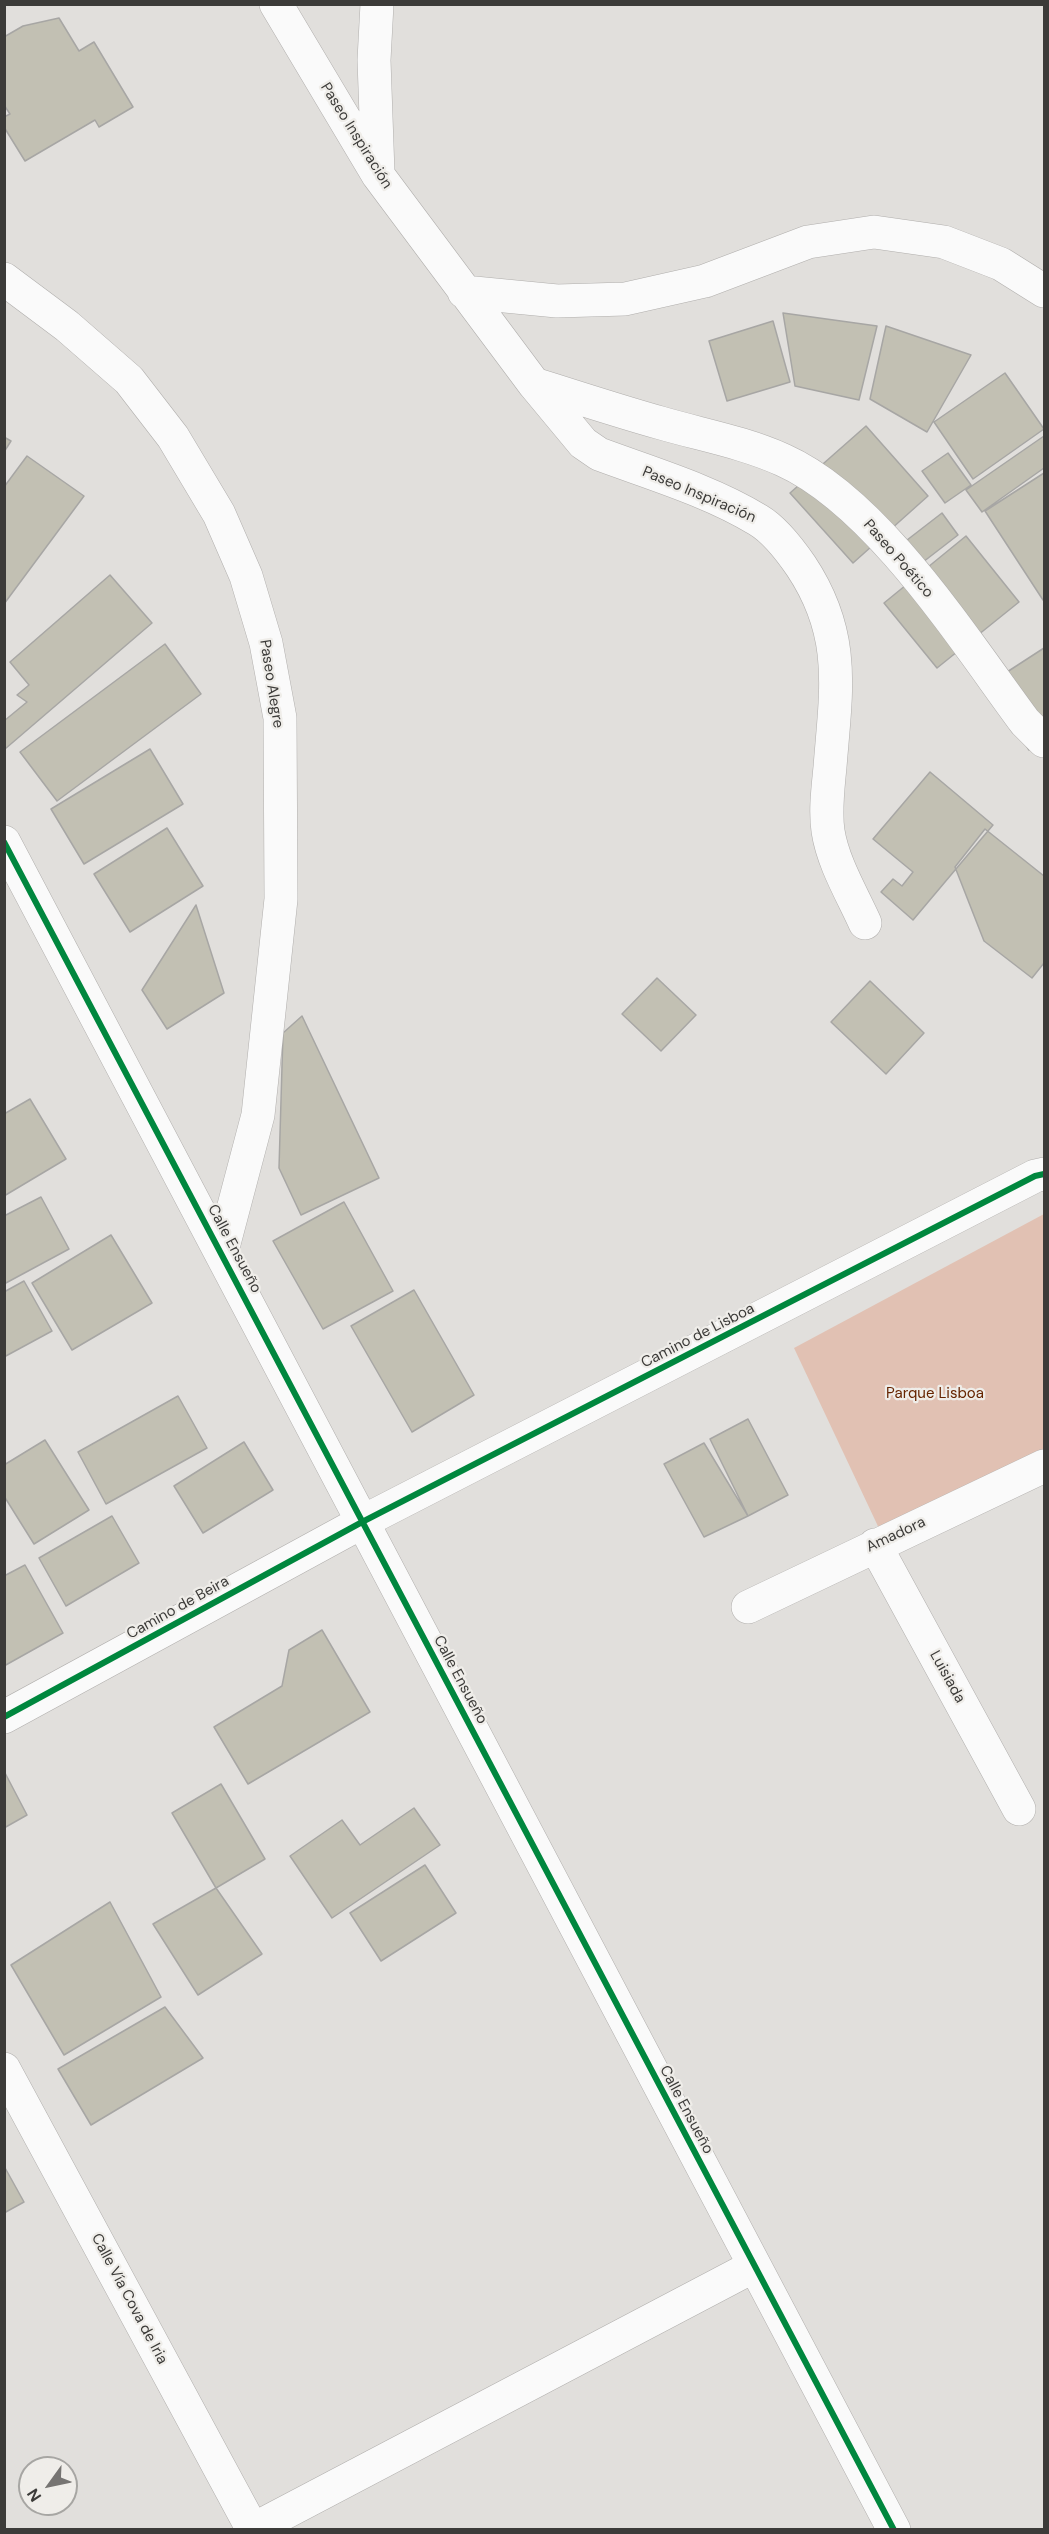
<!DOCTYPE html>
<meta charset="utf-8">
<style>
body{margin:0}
#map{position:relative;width:1049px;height:2534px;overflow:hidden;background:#e1dfdc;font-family:"DM Sans",sans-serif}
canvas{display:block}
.frame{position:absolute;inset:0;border:6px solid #3c3b39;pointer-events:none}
.north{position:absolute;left:18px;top:2456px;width:60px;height:60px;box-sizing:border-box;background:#efede9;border:2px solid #a7a6a3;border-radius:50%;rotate:237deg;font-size:16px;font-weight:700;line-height:24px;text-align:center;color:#3c3b39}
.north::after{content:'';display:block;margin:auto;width:21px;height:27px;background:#767472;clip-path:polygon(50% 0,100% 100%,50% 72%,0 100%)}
</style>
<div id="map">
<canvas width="1049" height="2534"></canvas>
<div class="frame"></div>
<div class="north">N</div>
</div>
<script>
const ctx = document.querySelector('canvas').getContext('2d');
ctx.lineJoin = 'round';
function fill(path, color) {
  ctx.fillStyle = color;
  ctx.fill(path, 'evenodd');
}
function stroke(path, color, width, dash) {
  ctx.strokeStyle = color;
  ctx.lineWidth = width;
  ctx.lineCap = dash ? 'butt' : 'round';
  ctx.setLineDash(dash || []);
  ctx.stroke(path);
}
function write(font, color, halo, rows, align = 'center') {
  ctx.font = font + ' "DM Sans",sans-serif';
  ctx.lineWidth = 4.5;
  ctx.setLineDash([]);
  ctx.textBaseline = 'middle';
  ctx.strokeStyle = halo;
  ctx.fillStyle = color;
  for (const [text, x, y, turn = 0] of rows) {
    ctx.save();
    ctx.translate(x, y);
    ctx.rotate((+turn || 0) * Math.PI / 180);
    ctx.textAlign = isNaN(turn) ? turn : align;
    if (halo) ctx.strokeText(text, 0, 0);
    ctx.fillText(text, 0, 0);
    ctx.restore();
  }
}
const green = new Path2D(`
 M1044,1214v245l-160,80 -90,-191z`);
const building = new Path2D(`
 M59,18l20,33 15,-9 39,65 -34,20 -4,-7 -70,41 -21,-34v-10l6,-3 -6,-9v-68l19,-11z
 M783,313l94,13 -18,74 -64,-14z
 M773,321l17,61 -63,19 -18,-60z
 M886,326l85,29 -44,77 -57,-33z
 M1005,373l39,56 -71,50 -39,-57z
 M866,426l62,70 -75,67 -63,-70z
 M1044,436v32l-62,44 -16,-22z
 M4,437l7,4 -7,11z
 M948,453l23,32 -26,18 -23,-32z
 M27,456l57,40 -80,108v-117z
 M1044,473v126l-1,1 -58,-89z
 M942,513l16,22 -44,34 -16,-22z
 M966,536l53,66 -82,66 -53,-65z
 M110,575l42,48 -147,126 -1,-28 23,-19 -10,-7 12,-10 -19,-23z
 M165,644l36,50 -144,107 -37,-49z
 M1044,648v92l-15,10 -42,-65z
 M150,749l33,55 -99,60 -33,-55z
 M930,772l63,53 -80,95 -32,-28 12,-13 9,7 11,-14 -40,-33z
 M167,828l36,58 -73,46 -36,-58z
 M985,829l59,47v87l-12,15 -48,-37 -29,-74z
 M196,905l28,88 -57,36 -25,-39z
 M657,978l39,37 -35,36 -39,-37z
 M870,981l54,52 -38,41 -55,-52z
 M302,1016l77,162 -78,37 -22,-47 4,-135z
 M30,1099l36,60 -62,37v-82z
 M41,1197l28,52 -65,35v-68z
 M344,1202l49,89 -70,38 -50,-88z
 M111,1235l41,68 -80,47 -40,-67z
 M24,1281l28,50 -48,26v-65z
 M414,1290l60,105 -62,37 -61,-106z
 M178,1396l29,52 -101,56 -28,-52z
 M748,1419l40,76 -40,21 -38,-77z
 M45,1440l44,70 -55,34 -30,-48v-31z
 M244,1442l29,48 -70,43 -29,-47z
 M704,1443l44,73 -44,21 -40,-73z
 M112,1516l27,47 -73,43 -27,-48z
 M25,1565l38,68 -59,33v-90z
 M322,1630l48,82 -122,72 -34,-57 68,-41 7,-36z
 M4,1771l23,44 -23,13z
 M221,1784l44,75 -49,29 -44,-75z
 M414,1808l26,37 -108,73 -42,-62 52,-36 18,25z
 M425,1865l31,48 -75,48 -31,-48z
 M216,1888l46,66 -64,41 -45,-71z
 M110,1902l51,95 -97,58 -53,-90z
 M165,2007l38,51 -112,67 -33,-56z
 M4,2166l20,36 -20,11z`);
const minor = new Path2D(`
 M276,4l102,171 156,209 49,59 16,11c51,19 112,37 159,66 17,10 32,30 43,46 46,69 35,124 29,201 -2,21 -5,43 -2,64 5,32 24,63 37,92
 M377,4l-3,56 4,113
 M4,279l63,47 62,54 44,57 46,77 27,62 20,67 14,75 1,181 -23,216 -36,136
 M464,292l93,9 68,-2 80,-18 103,-39 66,-10 70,10 57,22 43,27
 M534,384c42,13 84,27 127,39 41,12 82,19 122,37 94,42 181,180 242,262l19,19
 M4,842l890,1688
 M875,1545l144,264
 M748,1607l296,-141
 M4,1717l360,-196 671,-345 9,-2
 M4,2069l249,461
 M252,2530l502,-264`);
const cycleway = new Path2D(`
 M4,842l890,1688
 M4,1717l360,-196 671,-345 9,-2`);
const streetNames = [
 ["Paseo Inspiración",356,136,58],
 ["Paseo Inspiración",699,495,23],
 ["Paseo Poético",898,559,49],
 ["Paseo Alegre",271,684,81],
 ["Calle Ensueño",234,1249,62],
 ["Camino de Lisboa",698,1336,-27],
 ["Amadora",896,1535,-25],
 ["Camino de Beira",178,1608,-29],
 ["Luisiada",947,1677,61],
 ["Calle Ensueño",460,1680,62],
 ["Calle Ensueño",686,2110,62],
 ["Calle Vía Cova de Iria",129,2299,62]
];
const parkNames = [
 ["Parque Lisboa",935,1394]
];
fill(green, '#e1c1b3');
fill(building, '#c2c0b3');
stroke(building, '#a7a6a4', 1.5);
stroke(minor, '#b0aeac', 34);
stroke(minor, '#fafafa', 33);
stroke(cycleway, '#00873e', 6);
write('15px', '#3c3b39', '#efede9', streetNames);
write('15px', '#662400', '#efede9', parkNames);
</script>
